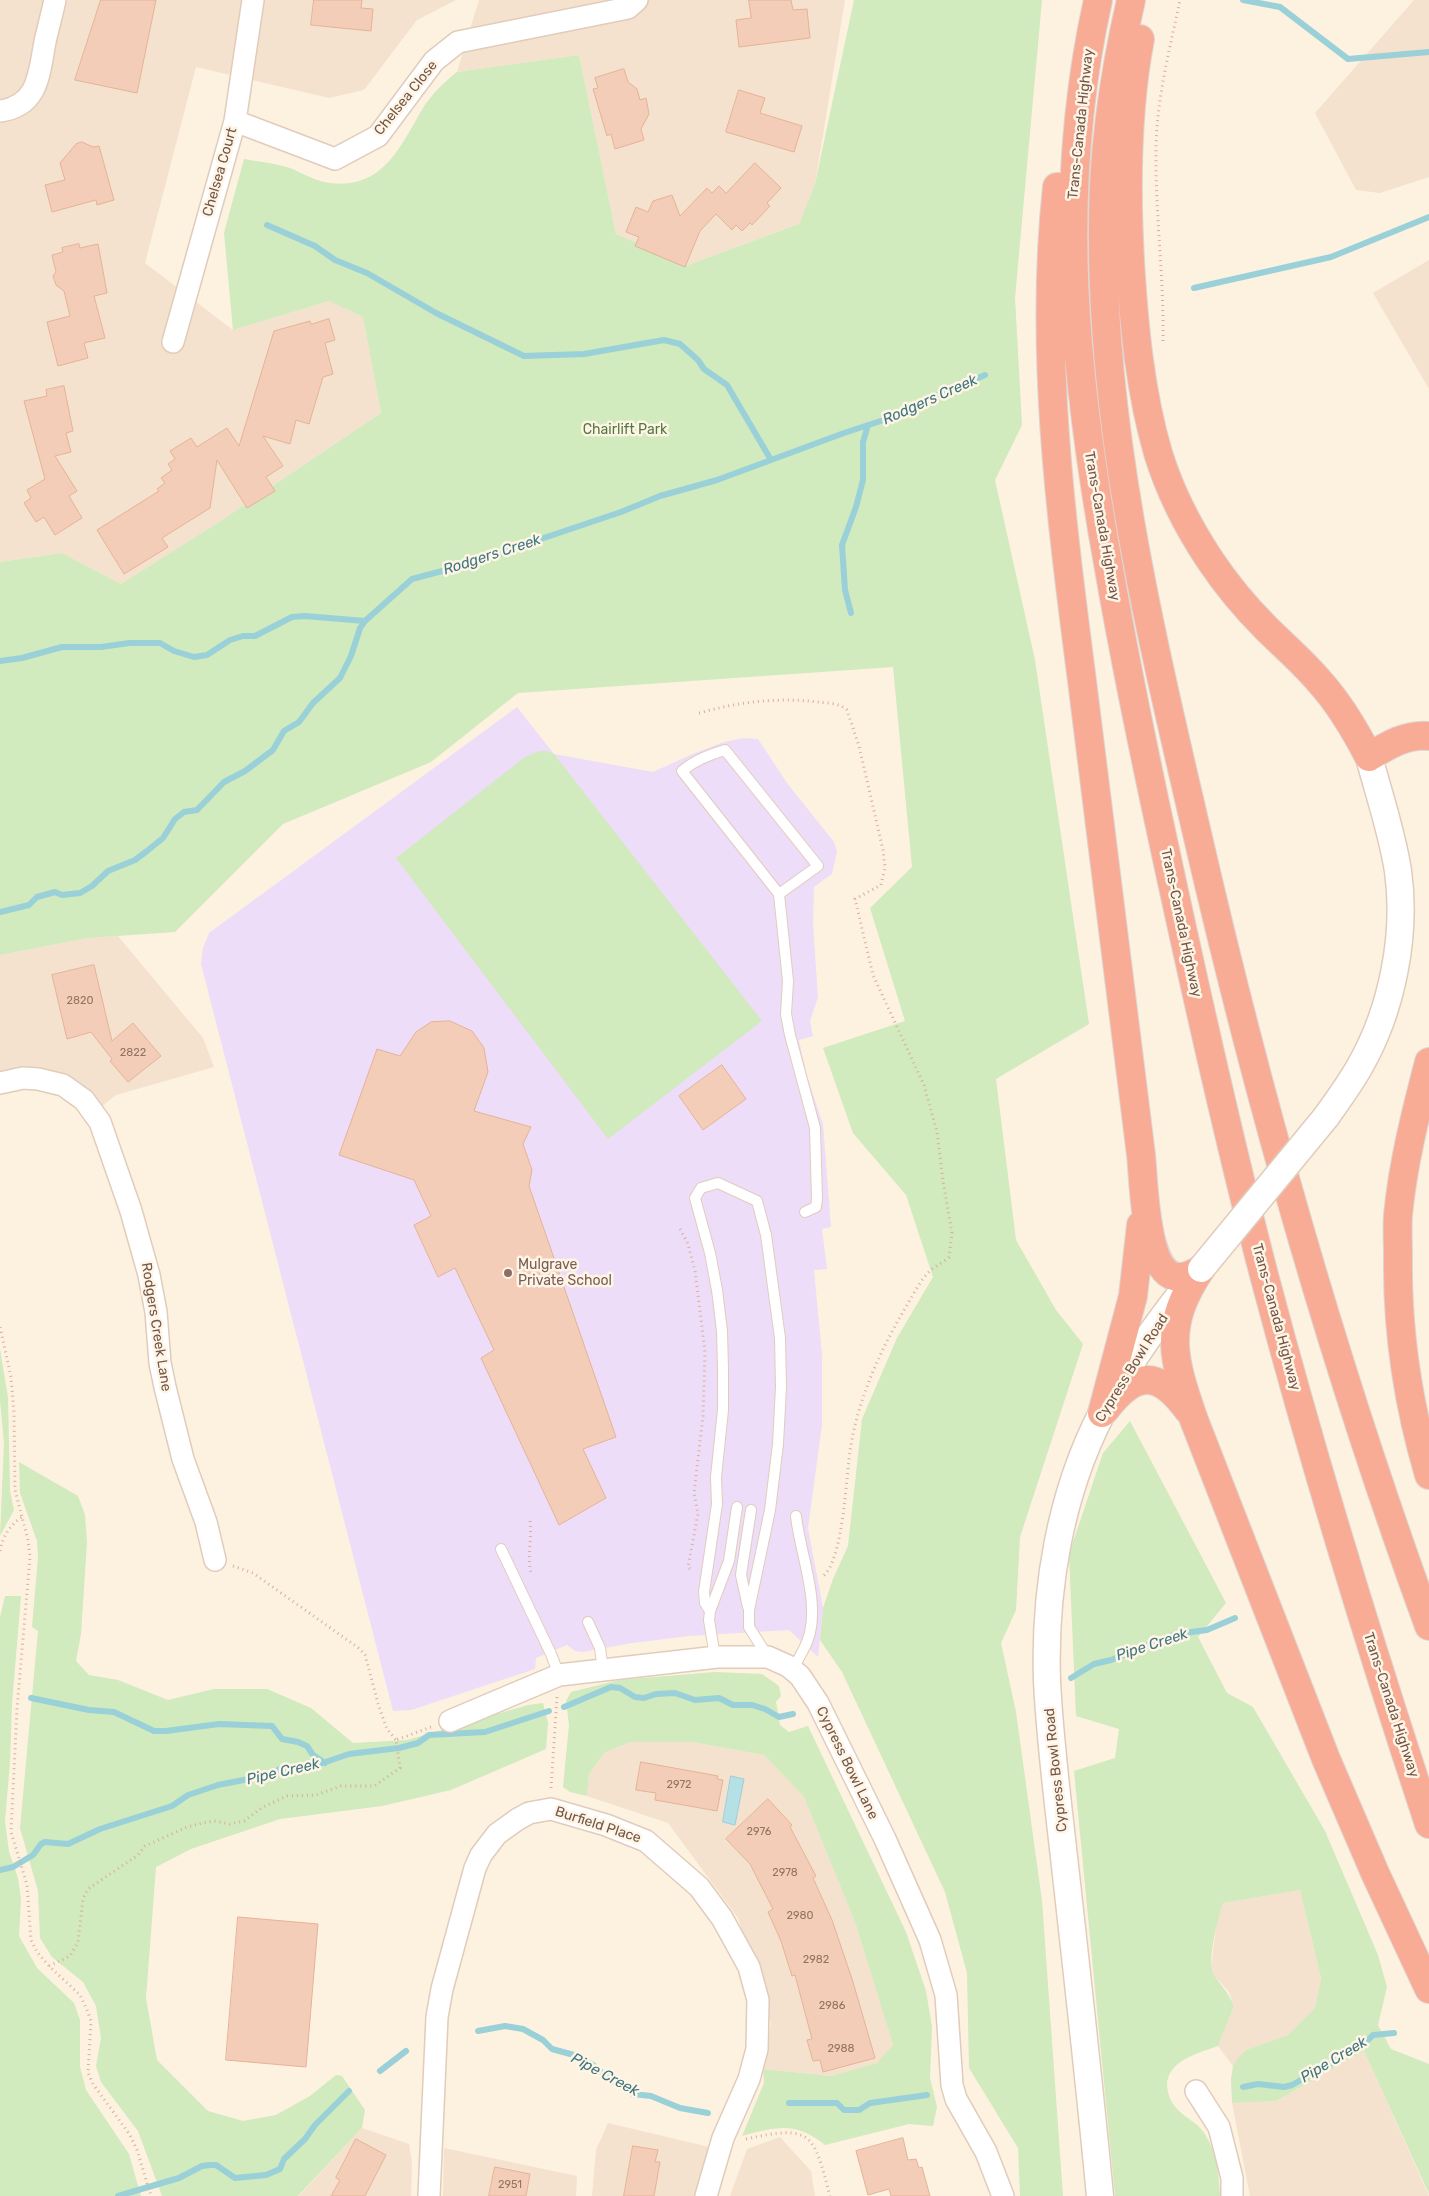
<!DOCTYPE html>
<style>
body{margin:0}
canvas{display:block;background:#fdf1e0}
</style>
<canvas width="1429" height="2196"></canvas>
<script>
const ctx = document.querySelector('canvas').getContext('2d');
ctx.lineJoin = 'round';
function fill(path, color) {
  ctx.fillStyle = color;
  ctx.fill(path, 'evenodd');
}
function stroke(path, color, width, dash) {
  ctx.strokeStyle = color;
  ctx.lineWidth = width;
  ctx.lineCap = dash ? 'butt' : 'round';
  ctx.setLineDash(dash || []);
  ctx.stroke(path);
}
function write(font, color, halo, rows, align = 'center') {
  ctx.font = font + ' Rubik,sans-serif';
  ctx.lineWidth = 5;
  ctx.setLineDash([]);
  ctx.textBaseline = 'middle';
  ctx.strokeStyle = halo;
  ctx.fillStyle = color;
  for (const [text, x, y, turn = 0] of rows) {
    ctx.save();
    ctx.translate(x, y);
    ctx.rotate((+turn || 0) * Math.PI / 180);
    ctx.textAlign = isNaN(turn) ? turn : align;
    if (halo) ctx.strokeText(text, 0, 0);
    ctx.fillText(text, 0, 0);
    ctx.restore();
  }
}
const residential = new Path2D(`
 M0,0h456l-39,20 -53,70 -35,8 -133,-31 -51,196 88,67 96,-29 34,16 18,96 -162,109 -98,62 -59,-31 -62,9z
 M479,0h366l-30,184 -16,40 -111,41 -72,-31 -37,-179 -122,17z
 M1414,0h15v177l-49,16 -24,-3 -41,-77z
 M1429,260v129l-56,-96z
 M118,936l85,102 11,29 -98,28 -15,12 -101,-34v-118l88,-17z
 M630,1742h62l72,13 40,42 51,125 38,123 -15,18 -47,13 -68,-7 8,-46 -33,-105 -70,-95 -81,-27 2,-22 15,-21z
 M1300,1890l21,88 -6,30 -27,27 -42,15 -13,16 -15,-20 16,-40 -5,-14 -15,-17 -3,-8 6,-47 6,-17z
 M1364,2051l65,145h-179l-18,-93 44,-2z
 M608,2123l101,24 -13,49h-104l4,-46z
 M362,2128l47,16 3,19 -1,33h-112z
 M780,2137l31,34 4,25h-85l17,-47z
 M444,2148l133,28 -1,20h-133z`);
const education = new Path2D(`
 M517,707l37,47 99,18 37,-17 34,-13 20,-4 14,1 29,44 47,59 3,10 -5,22 -18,13 -1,37 5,73 -8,24 3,15 -14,4 8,36 16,48 8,103 -9,2 5,40 -13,1 8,84v71l-14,103 15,80 -5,49 -29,-27 -100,6 -57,7 -49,9 -8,-1 -8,-6 -31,13 -1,11 -124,41 -18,1 -192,-747 2,-16 6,-15z`);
const green = new Path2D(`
 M854,0h188l-27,298 7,127 -27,55 40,180 54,364 -93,55 20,161 40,70 27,34 -63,193 -4,73 -15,33 15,69 26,189 21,295h-43l-2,-48 -49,-80 -2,-95 -22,-81 -103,-220 -22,-32 3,-32 10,-29 15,-33 14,-127 35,-81 36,-61 -27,-82 -53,-62 -30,-85 82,-27 -35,-113 42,-41 -19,-200 -375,26 -87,69 -148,62 -108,108 -87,6 -88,17v-393l62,-9 59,31 98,-62 162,-109 -18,-96 -34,-16 -96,29 -9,-97 20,-74c15,3 31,4 46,9 12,5 26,13 39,15 54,7 71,-36 94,-75 9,-14 21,-26 34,-36l122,-17 37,179 72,31 111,-41 16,-40z
 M539,751h8l7,3 208,267 -154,118 -212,-281 129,-101z
 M0,1349l8,49 2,93 4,19 -14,26 4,-93 -4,-43z
 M1130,1421l96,182 -28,34 29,56 26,14 72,124 53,124 9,32 -9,38 13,24 38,15v130l-65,-143 -88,50 -44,2 -1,-24 2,-13 5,-8 8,-8 42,-15 27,-27 6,-30 -21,-88 -77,13c-5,15 -16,56 -10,70 7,12 15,18 21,33l-16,40c-19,7 -51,14 -51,40 1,9 4,17 11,24 9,9 22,14 28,26 11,18 13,40 14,60h-105l-41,-425 41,-13 4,-29 -43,-13 -7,-162 34,-101z
 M19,1462l59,34 7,19 2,27 -6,92 -5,27 13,14 29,5 50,20 46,-11h53l44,19 42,35 54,-3 121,-35 15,-2 5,20 -2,26 -95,41 -69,16 -102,13 -89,30 -35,18 -10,131 11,62 51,51 35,10 33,-6 34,-19 26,-21 6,1 23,34 -3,18 -64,68h-136l-24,-65 -37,-49 -5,-16 5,-28 -5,-32 -13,-24 -31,-25 -12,-19 -2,-47 -18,-63 18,-197 -6,-4 6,-69 -1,-17 -17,-48z
 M5,1596h16l-9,108 -2,58 -5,59 4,31 9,26 3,21 -2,37 18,32 37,35 6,17v47l6,23 43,64 12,42h-141v-579z
 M715,1672l47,2 17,12 2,10 -5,6 4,23 9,7 19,-6 98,206 20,59 6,36 -2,51 7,29 -4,19 -24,-2 -84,21c-30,-24 -48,-18 -83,-9l22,-53 -1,-14 68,7 46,-13 16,-18 -38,-123 -51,-125 -40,-42 -72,-13h-62l-26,11 -15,21 -2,22 -17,-4 -7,-5 6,-62 -3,-24 5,-9 48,-12z`);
const water = new Path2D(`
 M731,1776l13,3 -9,46 -12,-3z`);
const stream = new Path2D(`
 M1243,0l37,7 68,52 81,-7
 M267,225l48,21 20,14 32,13 69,40 88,43 60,-2 80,-14 16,4 18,16 6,9 23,16 44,75
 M1194,288l137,-31 98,-40
 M851,613l-6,-23 -3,-45 14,-38 7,-27v-38l5,-17
 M0,661l22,-3 40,-11h39l28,-4h31l14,8 20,6 13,-2 23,-15 13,-4h12l37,-19 13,-1 60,5 47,-42 79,-21 20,-9 110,-37 39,-16 57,-16 127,-47 64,-21 16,-11 61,-26
 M0,912l29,-7 8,-8 18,-5 7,3 18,-2 12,-7 16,-15 27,-11 12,-9 16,-13 12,-19 9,-7 13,-2 27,-28 21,-11 28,-21 11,-19 15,-9 14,-19 27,-25 11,-22 9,-28 5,-7
 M1071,1678l23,-14 17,-4 65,-26 31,-4 28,-12
 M31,1698l58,12 25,2 40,19h12l53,-7 53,2 10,13 16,3 9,4 6,9 12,8
 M564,1707l47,-20 9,1 15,9 9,1 12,-4 19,-1 20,7 24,-2 14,7h19l13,4 14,8 14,-3
 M0,1870l13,-3 20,-12 8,-11 4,-2 23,2 32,-15 72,-23 16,-11 30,-10 51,-10 13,-7h26l41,-14 50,-6 19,-5 11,-8 56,-3 64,-21
 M478,2031l27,-5 18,3 20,11 9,9 22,6 19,10 19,16 21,13 18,2 29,12 28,5
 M380,2071l26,-20
 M1243,2087l15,-3 26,3 8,-2 70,-39 11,-11 21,-2
 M789,2103h48l7,7h15l11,-7 57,-8
 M118,2196l61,-18 23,-12 8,-1h6l19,13 31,-3 14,-6 4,-10 21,-20 10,-14 34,-34`);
const building = new Path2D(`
 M101,0h55l-19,93 -62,-13z
 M314,0h48l-1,8 12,1 -2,22 -60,-6z
 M749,0h42l2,10 14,-1 3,29 -71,9 -3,-27 15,-2z
 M624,69l4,13 9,7 3,11 6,-2 3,16 -8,15 3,11 -29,9 -4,-15 -4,2 -14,-47 5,-1 -3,-10z
 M739,90l26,8 -5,15 42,13 -8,26 -68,-20z
 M82,142l11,5 6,-1 15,54 -17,5 -1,-5 -44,12 -7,-27 20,-5 -5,-17 16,-19z
 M755,163l26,25 -14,15 3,3 -18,19 -2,-2 -8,8 -6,-6 -4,5 -16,-16 -16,17 -15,36 -50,-21 4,-9 -13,-5 10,-25 12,5 5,-11 19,-6 8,21 27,-28 5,5 7,-7 7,7z
 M79,244l1,4 18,-4 9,49 -13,3 11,42 -21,5 4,15 -30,8 -11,-44 23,-6 -6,-25 -8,-6 -3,-9 3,-4 -4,-17 11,-3 -1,-4z
 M329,319l6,21 -10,3 8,31 -10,3 -14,47 -13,-4 -6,24 -27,-8 20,30 -17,11 9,14 -28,17 -30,-48 -7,48 -48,30 6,9 -44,27 -27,-44 62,-39 -2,-2 8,-6 -4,-5 11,-8 -4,-6 7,-5 -5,-8 21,-13 6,9 30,-19 12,18 35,-115 36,-10 1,3z
 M64,386l9,45 -7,2 5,19 -16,4 22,35 -8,5 13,22 -27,17 -11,-18 -8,5 -12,-19 7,-5 -4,-8 18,-11 -21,-78 23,-5 -1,-6z
 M94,965l18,76 21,-18 28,33 -33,26 -18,-21 2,-2 -21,-27 -24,7 -15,-64z
 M450,1021l22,10 12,17 4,24 -14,39 57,16 -8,17 9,26 -3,16 87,251 -33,12 23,49 -47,27 -78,-167 13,-8 -39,-82 -17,9 -24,-52 17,-9 -17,-36 -75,-25 38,-106 23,7 16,-24 15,-10z
 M722,1065l24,34 -43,31 -24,-34z
 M641,1762l77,14 -1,3 6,1 -6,31 -62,-11 1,-7 -20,-3z
 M768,1799l24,26 -2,2 26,49 -3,2 19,42 21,62 22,76 -52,14 -3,-12 -7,1 -6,-21 5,-1 -17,-64 -3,1 -11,-35 -13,-29 5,-3 -23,-45 -24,-25z
 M238,1917l80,7 -12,143 -80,-7z
 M903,2138l5,22 8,-1 3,9 3,-1 8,29h-39l-2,-7 -21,6 -12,-44z
 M356,2139l30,16 -21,41h-34l9,-16 -4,-2z
 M633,2146l25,4 -3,12h5l-6,34h-30z
 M495,2167l35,7 -4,22h-37z`);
const path = new Path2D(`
 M1163,341c1,-65 -8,-129 -7,-194 1,-50 14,-99 24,-147
 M699,713c40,-11 78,-16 119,-11 10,1 22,1 29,8l12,36 24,104 2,17 -4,18 -26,14 18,76 51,110 13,47 6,49 9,52 -3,24c-6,6 -15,9 -21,16 -8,8 -15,22 -21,32 -25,42 -48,91 -56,140 -5,27 -7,117 -29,132
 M680,1229l8,15 7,27 10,81 -2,64 -9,77 4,21 -10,53 4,4
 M0,1327l11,50 3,36 1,77 13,50 2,17 -13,152 -6,123 16,53 4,55 6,12 12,14 31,29 7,15 4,11 -3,52 5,11 37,51 7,15 14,46
 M530,1521c2,18 -3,35 1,52
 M0,1551c3,-15 9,-25 22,-34
 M233,1566l20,7 107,76 5,6 14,52 8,22 9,11
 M551,1788l6,-91
 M49,1966l21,-10 8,-14 5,-43 5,-10 50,-34 7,-9 42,-19 15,-4 12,-2 16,3 14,-3 19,-14 24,-11 29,-1 25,-9h33l26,-18 -4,-28 35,-13
 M746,2139c68,-15 67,-5 84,57`);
const service = new Path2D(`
 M779,894l39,-28 -93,-116c-16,5 -30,10 -43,21l97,123 9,87 -2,33 4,21 25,93 2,71 -1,8 -11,5
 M501,1549l50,105 8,21
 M748,1607l-7,-32 10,-65
 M710,1611l-5,-8 -1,-11 13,-88 -1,-27 7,-67v-41l-1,-38 -5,-41 -7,-37 -15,-55 6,-10 17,-5 39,18 9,34 14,103 1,49 -3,57 -8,66 -21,100v17l19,30
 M588,1622l12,26 3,22
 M715,1657l-6,-37 1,-9 19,-50 8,-54
 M792,1670c5,-9 11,-18 15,-28 15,-36 -7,-88 -11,-126`);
const minor = new Path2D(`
 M0,111c39,-5 39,-38 45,-69 3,-14 7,-28 10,-42
 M235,121l100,38 43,-23 56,-75 24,-19 170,-34 9,-8
 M173,342l62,-221 18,-121
 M0,1083l23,-5 15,1 25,6 21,15 16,22 31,89 18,64 7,37 4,51 5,24 18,72 23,63 9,38
 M450,1721l109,-46 158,-18h51l20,9 12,10 18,27 67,136 45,101 16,55 6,90 4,14 30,53 17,44
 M1196,2091l23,36 13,51v18
 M429,2196l8,-179 5,-28 33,-121 6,-13 16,-21 21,-15 11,-6 22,-4 55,16 40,16 53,46 23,31 27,49 9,33 -1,49 -8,30 -26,59 -17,58`);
const tertiary = new Path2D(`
 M1326,1117c12,-17 24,-33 34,-51 32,-56 47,-131 38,-195 -6,-39 -19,-76 -29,-114
 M1100,2196c-10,-107 -22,-214 -34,-321 -7,-65 -16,-130 -19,-194 -3,-91 13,-187 55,-268 23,-45 53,-87 84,-126`);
const motorway = new Path2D(`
 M1098,0c-43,194 -24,376 11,569 16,92 35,184 55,276 31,144 63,288 100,430 49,185 105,368 165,549
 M1131,0c-17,74 -28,149 -28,225 -2,204 47,406 93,604 62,270 138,537 233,797
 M1140,39c-14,73 -14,149 -10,222 4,65 10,130 28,192 12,39 30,74 52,107 16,24 35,47 56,68 17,17 37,34 53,53 21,23 36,49 50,76 19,-12 37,-23 60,-21
 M1057,187c-18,164 4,331 25,494 20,158 40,316 59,474 3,25 3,123 39,122 8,0 15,-4 21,-8
 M1429,1062c-13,50 -26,101 -31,153 -1,14 0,28 0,42 -1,74 10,147 31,218
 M1201,1269c-39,58 -28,90 -7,151l132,339 49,114 54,116
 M1105,1410c30,-39 53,-41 83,0
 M1102,1413l31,-117 8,-71`);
const tertiaryBridge = new Path2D(`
 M1201,1269l125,-152`);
const markers = [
 [508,1273,5,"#8d6e63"]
];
const numberNames = [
 ["2820",80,1001],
 ["2822",133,1053],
 ["2972",679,1785],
 ["2976",759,1832],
 ["2978",785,1873],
 ["2980",800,1916],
 ["2982",816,1960],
 ["2986",832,2006],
 ["2988",841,2049],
 ["2951",510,2185]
];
const streetNames = [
 ["Chelsea Close",406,98,-51],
 ["Trans-Canada Highway",1081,124,-84],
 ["Chelsea Court",220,172,-74],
 ["Trans-Canada Highway",1102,526,80],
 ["Trans-Canada Highway",1181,923,78],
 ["Trans-Canada Highway",1276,1317,75],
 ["Rodgers Creek Lane",156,1327,81],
 ["Cypress Bowl Road",1132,1368,-58],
 ["Trans-Canada Highway",1391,1705,72],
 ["Cypress Bowl Lane",847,1763,64],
 ["Cypress Bowl Road",1056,1770,-96],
 ["Burfield Place",598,1825,18]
];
const parkNames = [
 ["Chairlift Park",625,430]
];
const educationNames = [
 ["Mulgrave",518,1265],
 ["Private School",518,1281]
];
const waterNames = [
 ["Rodgers Creek",930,400,-24],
 ["Rodgers Creek",492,555,-18],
 ["Pipe Creek",1152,1645,-18],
 ["Pipe Creek",283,1772,-13],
 ["Pipe Creek",1334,2060,-31],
 ["Pipe Creek",605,2075,28]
];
fill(residential, '#f4e2ce');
fill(education, '#eeddf9');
fill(green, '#d1eabe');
fill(water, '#b4e0e6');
stroke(water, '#9ad0d8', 1);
stroke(stream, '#9ad0d8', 6);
fill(building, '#f3cdb7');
stroke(building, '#e5b397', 1);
stroke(service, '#e1ccbc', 12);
stroke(minor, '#e1ccbc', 24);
stroke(tertiary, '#e1ccbc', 29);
stroke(motorway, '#ddd6d3', 30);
stroke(path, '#d7b09a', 3, [1, 4]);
stroke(service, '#fff', 10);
stroke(minor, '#fff', 21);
stroke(tertiary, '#fff', 26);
stroke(motorway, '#f9ac95', 28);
stroke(tertiaryBridge, '#e1ccbc', 29, []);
stroke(tertiaryBridge, '#fff', 26);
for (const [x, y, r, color] of markers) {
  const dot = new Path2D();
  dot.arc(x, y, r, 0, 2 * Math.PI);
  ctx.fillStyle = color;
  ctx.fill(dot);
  stroke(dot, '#fff5e6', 2);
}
write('11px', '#937463', null, numberNames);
write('14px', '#735647', '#fff5e6', streetNames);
write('14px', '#527a3f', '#fff5e6', parkNames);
write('14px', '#785e54', '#fff5e6', educationNames, 'left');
write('italic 15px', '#3e7781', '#fff5e6', waterNames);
</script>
